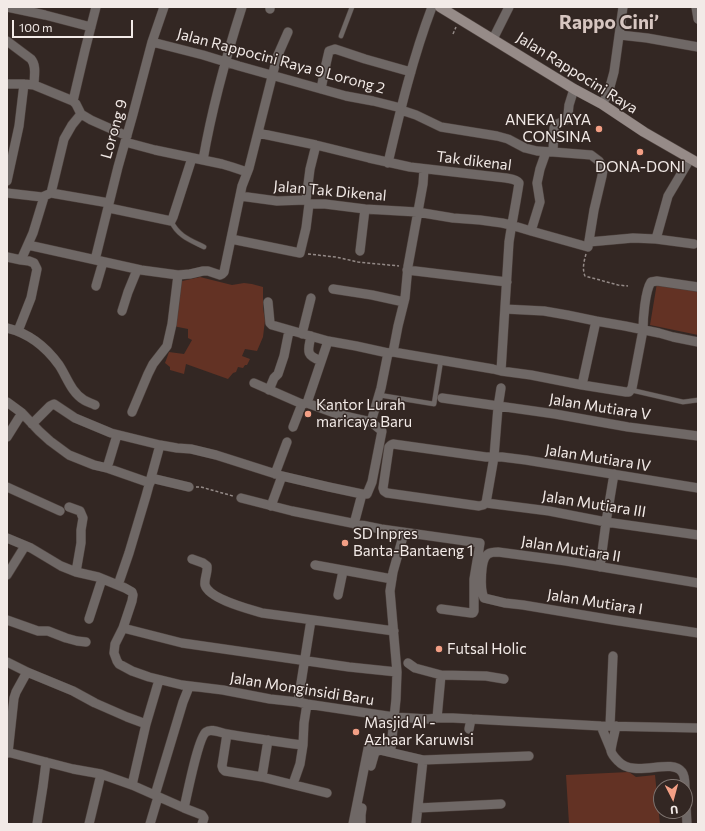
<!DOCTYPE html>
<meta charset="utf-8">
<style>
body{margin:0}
#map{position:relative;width:705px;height:831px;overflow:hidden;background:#332723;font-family:Commissioner,sans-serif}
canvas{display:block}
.frame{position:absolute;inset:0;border:8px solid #f2eae7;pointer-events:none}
.north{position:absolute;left:653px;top:779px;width:40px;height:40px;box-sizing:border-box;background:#332723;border:1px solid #7f7571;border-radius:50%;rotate:174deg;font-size:11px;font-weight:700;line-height:16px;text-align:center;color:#f2eae7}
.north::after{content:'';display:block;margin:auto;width:14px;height:18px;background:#f39f85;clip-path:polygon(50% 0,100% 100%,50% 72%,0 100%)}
.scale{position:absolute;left:12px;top:20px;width:121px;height:18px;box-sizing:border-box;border:2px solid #f2eae7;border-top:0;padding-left:5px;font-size:12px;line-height:14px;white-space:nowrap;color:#f2eae7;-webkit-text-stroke:3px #332723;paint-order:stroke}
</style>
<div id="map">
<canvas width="705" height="831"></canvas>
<div class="frame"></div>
<div class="north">U</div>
<div class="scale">100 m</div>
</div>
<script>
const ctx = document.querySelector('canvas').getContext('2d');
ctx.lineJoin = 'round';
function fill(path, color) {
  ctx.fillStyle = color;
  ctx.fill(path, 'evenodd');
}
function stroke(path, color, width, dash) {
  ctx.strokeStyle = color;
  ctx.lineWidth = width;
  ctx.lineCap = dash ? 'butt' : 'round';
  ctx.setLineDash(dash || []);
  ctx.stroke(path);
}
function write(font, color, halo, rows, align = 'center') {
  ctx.font = font + ' Commissioner,sans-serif';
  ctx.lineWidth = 3;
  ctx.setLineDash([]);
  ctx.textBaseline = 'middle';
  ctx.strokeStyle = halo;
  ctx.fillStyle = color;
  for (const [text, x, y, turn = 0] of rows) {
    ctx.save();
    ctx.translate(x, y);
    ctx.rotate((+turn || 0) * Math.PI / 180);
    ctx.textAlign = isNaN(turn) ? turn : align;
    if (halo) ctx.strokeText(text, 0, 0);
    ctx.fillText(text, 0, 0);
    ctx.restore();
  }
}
const green = new Path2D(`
 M200,277l32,8 12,-2 8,1 11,3v21l2,12 -2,17 -6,14 -12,-2 -3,7 8,3 -3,6h-2l-2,3 -5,-1 -2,5 -3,1 -5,6 -42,-15 -2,10 -14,-4v-3l-5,-4 4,-11 15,2 8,-14 -4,-2v-9l-15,-3 5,-44z
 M657,283l41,4v48l-48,-10z
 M629,772l7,5 19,-2 5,49h-91l-3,-49z`);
const path = new Path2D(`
 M453,34l3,-7
 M308,254l28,3 22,5 41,4
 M586,254c-2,7 -4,15 -1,22l33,9 10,1
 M196,487h5l32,9`);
const service = new Path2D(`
 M341,36l11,-29
 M171,221c7,15 19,19 33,26
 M631,390l52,12 15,-2
 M379,395l55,9 7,-44`);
const minor = new Path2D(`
 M7,7l38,8 46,12
 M696,7l2,12
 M270,9v-2
 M620,35l27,3 51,9
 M493,39l16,-32
 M7,41l24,18c6,7 3,17 3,26
 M152,42l51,13 36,11 107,30 27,5 28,7
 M7,84h17l10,1 39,16 3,3 5,10 10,6 36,16
 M321,89l5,-25 3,-13 6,-2 30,10 46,13
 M73,101l12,-51 11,-43
 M602,104l6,-10 6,-22 9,-65
 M401,110l15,5 25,12 56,9 11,3 17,9 12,3 16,1
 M258,133l58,12 53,13 41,9 96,11c5,1 10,1 13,5 -3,20 -7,39 -10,59l-8,129
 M125,142l30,8 67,14 10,3 15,5
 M203,160c9,-52 23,-103 39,-153
 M388,163c12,-52 25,-106 44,-156
 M7,181l12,-55 5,-42
 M7,193l35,4 9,-4 58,10
 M51,193l13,-54 8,-14 9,-11
 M240,196l37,5 29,-1
 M306,200l4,-31 6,-24
 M309,204h16l40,5 52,3 36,6 27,2 22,3 9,2 20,6 57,16 6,-37 8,-34 1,-6 -1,-4 -3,-5 -8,-6 -38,-3 1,-24 3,-4 9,-4 2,-5 1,-10 5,-16
 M109,208l62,13 2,-4 19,-59
 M531,231l9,-29 -3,-19 3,-14 6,-17
 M231,239l69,14 6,-25 3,-24
 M656,239l12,-43 22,-37
 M589,242l44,-4 23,1 38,5
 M28,245l113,25 37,5 12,-1 13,-3h5l12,4 2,-1 2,-2 18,-86 7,-18 28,-111 11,-25
 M360,251l5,-42
 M7,257l14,3 8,1 5,2 3,6 -6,29 -13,33
 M21,260l12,-27 11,-36
 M95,260l23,-93 15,-53 19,-72 12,-35
 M407,270l100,12
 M96,286l7,-24
 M333,289l39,6 32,7
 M268,302l2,21 2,2 56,16 28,5 32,7
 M505,309l39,2 23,4 29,6 29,5 34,7 14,4 25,5
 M122,311l6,-19 9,-22
 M7,328c21,5 39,19 52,37 8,12 12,27 25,35 3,2 7,3 11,5
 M302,334l9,-36
 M311,336c-3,15 -6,19 10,25
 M393,352l100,17 8,2 30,4 51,10 44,7h3l3,-4 11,-58c0,-11 2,-39 8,-48l6,-1 41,6
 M254,383l48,21 5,-1 33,12 31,7
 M582,385l14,-64
 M269,390l5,-12 4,-4 6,-18 5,-25
 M442,398l113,16 73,13 70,9
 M7,402l15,11 17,18 11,10 19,14 25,10 13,3 43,15
 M307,403l21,-62
 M132,412l16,-38 5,-10 14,-18 5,-22 6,-49
 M32,424l18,-18 4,-2 21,14 36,15 49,12 17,3 14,1 25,6 66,21 -11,30
 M293,427l9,-23
 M7,437l15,-24
 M107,468l10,-33
 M275,474l12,-32
 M282,476l47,11 33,7
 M151,478l38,9
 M7,487l53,24
 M241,498l51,13 89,18 99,14 -6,36v32l-1,2h-2l-30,-4
 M486,503l-3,2 -4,1 -92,-13 -3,-2 -1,-3 6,-41 2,-2 2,-1 93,13h16l24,3 172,28
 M486,503l63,8 57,11 92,13
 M486,503l8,-46 4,-50 3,-19
 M69,507l11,4 3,7 -2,12v13l-5,29
 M354,524l8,-30h5l5,-12 10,-51 -11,-9 10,-34 7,-35 5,-1 5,-26 7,-28 3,-32 15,-82 1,-15
 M7,538l24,10 30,18 15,6 22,5 27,11 7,4 1,3 -1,6 -9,27 -8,16 -1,9 3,8 2,3 13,7 17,6 33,8 41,5 47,9 28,3 9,2 87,13 34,2 9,-1h16l148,8 97,2
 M192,559l11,4 4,3c1,6 -3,13 -2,19 4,14 44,24 57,28l132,18
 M315,565l77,14
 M600,567l6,-45 8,-48
 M7,575l18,-29
 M698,583l-132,-22 -68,-9c-3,0 -7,0 -10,2 -8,5 -8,36 -4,44l21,5 18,2 90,15 85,13
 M118,585l11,-32 17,-57 14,-51
 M338,595l5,-24
 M89,619l13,-40
 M7,620l31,11h10l18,7 11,3 9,1
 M123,628l59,15 167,24 48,5
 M7,662l20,10 46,19 22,12 32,14 19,7
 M408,663l7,5 26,7 45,1 18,3
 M298,702l13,-82
 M437,718l4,-43
 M601,726l10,24
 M610,726l3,-70
 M616,726c-1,6 -5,20 -5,25 1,4 4,7 7,10 16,18 53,-4 64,11 3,4 3,10 3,15
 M469,729l2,-10
 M227,734l-5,32 1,3 2,2 37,6 65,16
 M7,752l66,17 28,5 31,11 52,23 18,7 2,3 -2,6
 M8,753l6,-55 2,-6 11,-20
 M371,766l4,-14 5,-2 43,10 106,-4
 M262,777l6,-37
 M293,784l7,-20 3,-19
 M132,785l14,-61 13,-44
 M685,787l2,37
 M155,795l28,-93 6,-15
 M184,808c3,-12 14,-70 22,-76 5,-4 15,1 21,2 25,4 50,8 76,11l1,-22 3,-19
 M418,808l83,-4
 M37,824l6,-38 3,-24
 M89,824l12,-50
 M150,824l8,-27
 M353,824l16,-80 22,4 5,-49 1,-27 -7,-81 3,-19 11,-39
 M361,824v-9l1,-7
 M416,824l7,-64`);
const secondary = new Path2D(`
 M440,7l134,82 28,15 42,28 54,31`);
const markers = [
 [599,129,4,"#f39f85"],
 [640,152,4,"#f39f85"],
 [308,414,4,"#f39f85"],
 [345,543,4,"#f39f85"],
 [439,649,4,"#f39f85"],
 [356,732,4,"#f39f85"]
];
const streetNames = [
 ["Jalan Rappocini Raya 9 Lorong 2",281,61,15],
 ["Jalan Rappocini Raya",577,73,32],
 ["Lorong 9",114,129,-74],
 ["Tak dikenal",474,161,7],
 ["Jalan Tak Dikenal",330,191,5],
 ["Jalan Mutiara V",600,407,9],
 ["Jalan Mutiara IV",598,458,9],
 ["Jalan Mutiara III",594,504,9],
 ["Jalan Mutiara II",571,549,9],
 ["Jalan Mutiara I",595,602,9],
 ["Jalan Monginsidi Baru",302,689,9]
];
const poiNames = [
 ["ANEKA JAYA",591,120,"right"],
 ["CONSINA",591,137,"right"],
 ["DONA-DONI",640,167,"center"],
 ["Kantor Lurah",316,405],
 ["maricaya Baru",316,422],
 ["SD Inpres",353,534],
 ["Banta-Bantaeng 1",353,551],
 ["Futsal Holic",447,649],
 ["Masjid Al -",364,723],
 ["Azhaar Karuwisi",364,740]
];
const districtNames = [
 ["Rappo Ciniʼ",609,23]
];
fill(green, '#633224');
stroke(service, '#4e423e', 5.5);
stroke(minor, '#4e423e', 10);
stroke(secondary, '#4e423e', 11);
stroke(path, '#948a87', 1.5, [3, 2]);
stroke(service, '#6f6866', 4.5);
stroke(minor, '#6f6866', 9);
stroke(secondary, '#968b88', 10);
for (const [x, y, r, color] of markers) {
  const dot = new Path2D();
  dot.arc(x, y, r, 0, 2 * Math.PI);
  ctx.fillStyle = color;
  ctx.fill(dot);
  stroke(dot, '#332723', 1.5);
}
write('15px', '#f2eae7', '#332723', streetNames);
write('15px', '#f2eae7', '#332723', poiNames, 'left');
write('bold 19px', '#d7c6c1', '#332723', districtNames);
</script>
